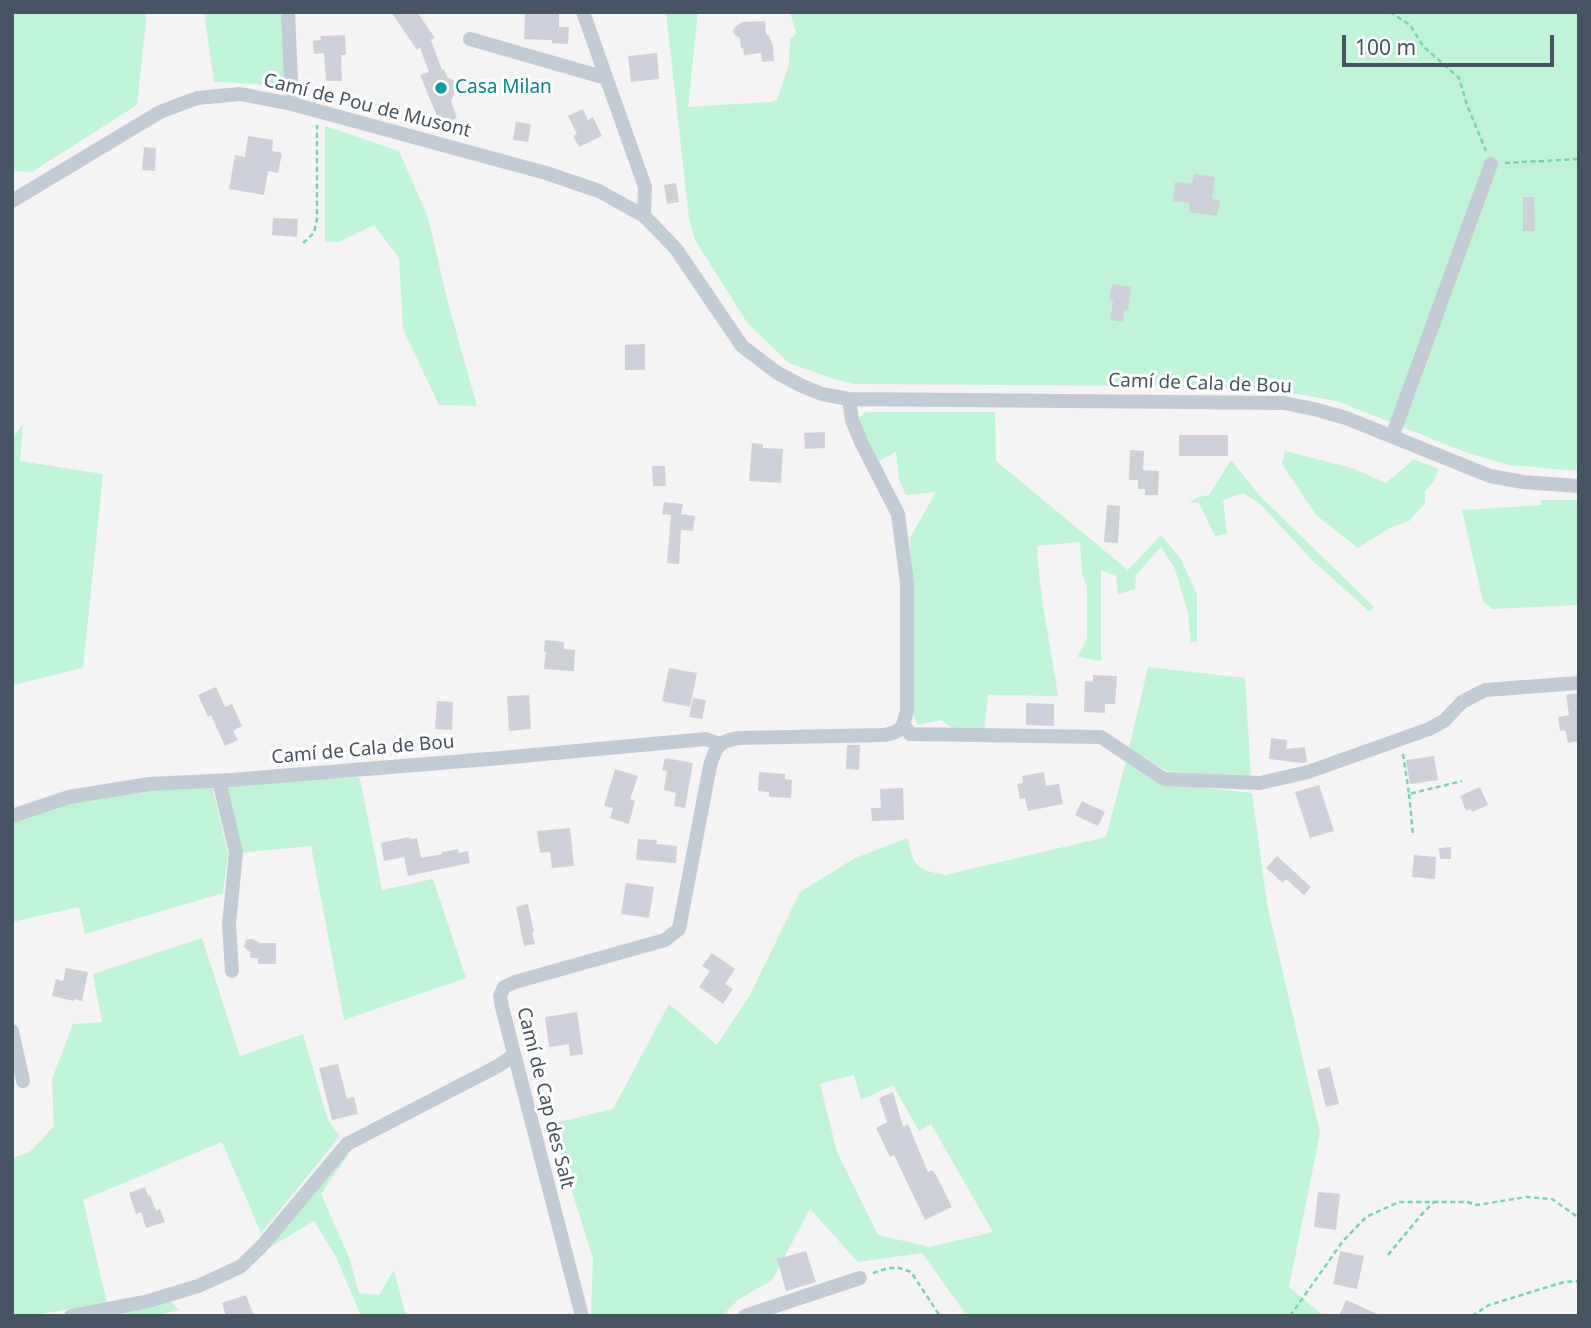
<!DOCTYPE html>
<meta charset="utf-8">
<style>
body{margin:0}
#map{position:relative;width:1591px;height:1328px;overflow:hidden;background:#f5f3f3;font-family:"Noto Sans",sans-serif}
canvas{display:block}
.frame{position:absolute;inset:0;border:14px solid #495462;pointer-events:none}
.scale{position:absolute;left:1342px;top:35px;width:212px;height:32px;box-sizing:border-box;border:4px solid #495462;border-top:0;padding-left:9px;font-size:21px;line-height:24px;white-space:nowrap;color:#495462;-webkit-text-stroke:5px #fff;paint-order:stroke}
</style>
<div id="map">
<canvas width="1591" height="1328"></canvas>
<div class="frame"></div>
<div class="scale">100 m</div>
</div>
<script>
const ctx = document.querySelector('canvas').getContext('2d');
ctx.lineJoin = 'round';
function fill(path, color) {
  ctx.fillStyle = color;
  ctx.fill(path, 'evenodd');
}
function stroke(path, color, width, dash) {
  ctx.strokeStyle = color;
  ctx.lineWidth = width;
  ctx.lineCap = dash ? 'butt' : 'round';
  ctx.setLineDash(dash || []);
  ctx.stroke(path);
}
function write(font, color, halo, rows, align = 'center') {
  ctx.font = font + ' "Noto Sans",sans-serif';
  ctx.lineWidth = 6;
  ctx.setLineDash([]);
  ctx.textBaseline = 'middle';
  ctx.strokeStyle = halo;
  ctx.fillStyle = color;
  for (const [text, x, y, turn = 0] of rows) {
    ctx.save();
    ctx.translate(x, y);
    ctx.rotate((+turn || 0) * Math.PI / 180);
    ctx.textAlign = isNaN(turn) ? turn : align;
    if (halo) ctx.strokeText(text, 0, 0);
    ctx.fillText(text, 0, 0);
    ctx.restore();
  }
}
const green = new Path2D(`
 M13,12h134l-10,93 -105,67 -20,-1z
 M204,12h79l3,79 -29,-7 -43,-2z
 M666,12h32l-10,95 81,-5 8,-2 12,-36 1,-24 6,-7 -6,-21h789v459l-70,-6 -44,-13 -128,-51 -62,-11 -125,-4 -295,-2 -18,-4 -48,-17 -41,-39 -53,-84 -6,-22z
 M325,126l74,25 29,66 20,86 29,103 -38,-1 -36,-76 -4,-71 -25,-33 -35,17h-14z
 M866,412h129l1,49 132,109 33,-35 20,24 16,36v47h-6l-3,-29 -13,-44 -14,-22 -25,28 -1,14 -17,5 -2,-18 -15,-6v91l-23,-4 9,-19v-51l-5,-14 -2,-31 -43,4c2,50 14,100 21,150l-70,-1 -4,35 -27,1 -16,-11 -23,5 -4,-7 -4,-41 2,-97 -2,-42 26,-46 -30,3 -7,-15 -3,-28 -17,9 -15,-28 -5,-15z
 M23,423l-3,38 83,13 -20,194 -70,17 -1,4v-249z
 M1285,451l67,17 34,15 28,-24 25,10 -6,13 -8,9v12l-16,18 -19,7 -32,20 -42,-33 -34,-51z
 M1231,460l29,36 114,111 -4,5 -57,-51 -53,-57 -17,-11 -20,7 4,34 -12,2 -16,-33h-9l5,-5 14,-3z
 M1540,500h39v105l-87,4 -9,-8 -21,-91 80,-5z
 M1148,667l97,11 6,100 -84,-7 -38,-23z
 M1126,761l34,22 92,10 15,111 53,229 -31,154 35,29h-357l-45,-63 -64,9 -48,-53 -38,71 -34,20 -16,16h-131l2,-57 -42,-135 62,-15 56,-105 48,41 33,-50 50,-103 55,-34 53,-20c5,30 9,31 37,37l161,-38zM854,1075l7,25 32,-15 26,46 12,-7 62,108 -63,15 -52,-12 -41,-83 -17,-68z
 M358,777l2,2 22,111 51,-11 33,99 -122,42 -33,-174 -72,7 -13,-68z
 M212,786l16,68 -5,39 -138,41 -6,-27 -67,15v-101l57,-18 76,-13z
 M202,938l38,118 63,-22 25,86 12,16 -79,97 -39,-91 -139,58 24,103 -80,13h-15v-158l18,-6 24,-26 -2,-47 21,-55 29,-2 -9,-48z
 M347,1151l1,4 -27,39 28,63 10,36 20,2 15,-25 12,46h-45l-25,-59 -22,-36 -47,28z
 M170,1301l9,9 -27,6h-56z`);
const building = new Path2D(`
 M391,12h26l18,26 -4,2 11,30 2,-1 3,8 6,3 3,6v4l-5,11 6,17 -14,5 -3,-8 -3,1 -17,-41 9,-3 -9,-24 -3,2z
 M525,12h34v15h10l-1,17 -16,-1v-3l-28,-1z
 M765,21l1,13 3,2 4,9 1,16 -12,1 -1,-9 -17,2 -1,-7 -2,1 -1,-11 -4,-2 -3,-4 1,-4 8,-6z
 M345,35l1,20h-5l1,26h-16l-2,-28 -10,1 -1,-13 8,-1 -1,-4z
 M657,53l2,26 -28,3 -3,-26z
 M583,109l5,11 5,-3 9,19 -23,11 -6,-11 4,-2 -9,-18z
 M516,122l15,2 -3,18 -15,-2z
 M248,136l25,4 -1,11 10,2 -4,20 -10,-2 -4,24 -35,-6 6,-34 10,2z
 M144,147l12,1 -1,23 -13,-1z
 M1194,174l21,3 -3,22 8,1 -3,16 -28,-4 1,-9 -17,-2 2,-19 17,2z
 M676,183l3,19 -12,2 -3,-19z
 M1523,197h11l1,34h-12z
 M273,218l25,1 -1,18 -25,-2z
 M1112,284l19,3 -3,23h-4l-1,12 -13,-2 3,-19 -4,-1z
 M645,344v26h-20v-25z
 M825,432v16l-20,1 -1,-16z
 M1179,435h49v21h-49z
 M752,443l11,1v4l20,1 -2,34 -32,-2z
 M1130,450l14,1 -1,19 16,1 -1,24h-13v-6h-7v-9h-9z
 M652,466h13l1,20h-13z
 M664,502l19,2 -2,10 14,2 -2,15 -12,-1 -2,34 -12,-1 4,-48 -9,-1z
 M1107,505l13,1 -2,37 -14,-1z
 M545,640l19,2v7l11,1 -1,21 -30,-2 2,-17 -2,-1z
 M669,668l28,5 -7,34 -28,-6z
 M1093,675l24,1 -2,28h-10v9l-21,-1 1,-31 8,1z
 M216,687l9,20 7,-3 10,22 -9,5 5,9 -13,6 -14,-31 -3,2 -10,-22z
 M1579,693v48l-11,2 -3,-13 -5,1 -2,-14 11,-2 -3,-20z
 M529,695l2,34 -22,2 -2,-35z
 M693,698l13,2 -4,19 -13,-2z
 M437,701l16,1 -1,28 -17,-1z
 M1026,703l28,1v22l-28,-1z
 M1271,738l16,2 -1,9 19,-2 2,15 -5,1 -33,-4z
 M847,745h13l-1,25 -13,-1z
 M1434,756l4,24 -28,4 -4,-24z
 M665,758l28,5 -8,45 -11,-2 2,-13 -12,-3 3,-19 -5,-1z
 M615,769l23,7 -8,23 5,2 -6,23 -19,-6 3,-10 -9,-2z
 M759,772l26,2v5l7,1 -1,18 -22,-1v-5l-11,-1z
 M1044,772l2,14 13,-2 4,20 -35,7 -3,-13 -5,1 -3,-15 6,-1 -1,-7z
 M1319,785l15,46 -24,7 -15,-46z
 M1480,787l8,18 -16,7 -1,-3 -5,2 -6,-15z
 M903,788l1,32 -32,1 -1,-13h10l-1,-19z
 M1082,801l23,11 -7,14 -23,-11z
 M570,828l4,38 -22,2 -2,-16 -10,1 -3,-22z
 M409,837l1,2 7,-1 4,20 21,-4v-2l16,-3 1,4 9,-2 2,12 -62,13 -4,-19 -20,4 -3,-18z
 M638,839l19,1 -1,4 21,2 -1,17 -40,-3z
 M1451,847v12h-11l-1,-11z
 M1414,855l22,2 -1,22 -23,-2z
 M1277,856l34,31 -7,8 -18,-16 -3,4 -17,-15z
 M626,883l28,4 -5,31 -28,-4z
 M528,904l6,28 -2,1 3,11 -11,2 -8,-39z
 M249,939h4l7,4h16v21h-18v-6h-8v-6l-6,-5 2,-7z
 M712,953l23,16 -10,15 8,5 -10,15 -24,-17 11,-16 -8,-5z
 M66,968l22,4 -6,29 -8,-2v2l-22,-5 4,-17 7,2z
 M577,1012l6,42 -13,2 -1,-12 -20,3 -4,-30z
 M338,1064l9,35 7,-2 4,17 -26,6 -13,-52z
 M1330,1067l9,37 -13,3 -9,-37z
 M893,1092l10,35 5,-3 20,48 4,-2 4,5 16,32 -27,13 -31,-65 -4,2 -14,-29 11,-6 -8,-24z
 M145,1187l3,9 2,-1 6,16 4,-2 5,13 -19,6 -5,-16 -5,2 -7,-21z
 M1318,1192l22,2 -4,36 -22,-3z
 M806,1251l10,31 -30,9 -9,-32z
 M1340,1251l24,5 -7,33 -24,-5z
 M246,1295l8,21h-28l-4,-13z
 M1346,1300l36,16h-43z`);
const path = new Path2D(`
 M1390,12l20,13 13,21 36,32 8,27 19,46
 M1505,163l74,-4
 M303,243l11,-10 3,-14v-94
 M1403,754l6,40 53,-13
 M1409,794l4,41
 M1388,1255l34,-41 12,-12
 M873,1273l15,-5h11l12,4 29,44
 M1290,1316l53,-75 23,-24 33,-15h68l10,3 49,-8 26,2 27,19
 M1472,1316l17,-11 75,-23 15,-1`);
const minor = new Path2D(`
 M288,12l4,92
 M583,12l62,175 -1,29
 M470,39l136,39
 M12,201l148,-89 37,-14 43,-4 52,10 254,69 53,18 45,25 12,12 20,21 66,97 34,26 24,13 22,9 27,5 435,4 30,6 32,9 144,58 33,6 56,4
 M1392,437l99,-273
 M904,725l6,9 191,3 63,42 96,4 48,-11 121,-43 15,-8 18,-19 23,-12 94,-7
 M219,781l17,71 -7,73 3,46
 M12,816l57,-19 80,-13 82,-4 270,-22 205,-19 14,5
 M12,1031l11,50
 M71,1316l78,-15 49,-15 42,-19 21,-20 86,-103 151,-78 16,-11
 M582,1316l-80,-309 -2,-11 4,-9 11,-5 150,-42 14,-11 31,-163c6,-20 9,-25 29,-28l146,-3c17,-3 18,-8 22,-24v-128l-9,-69 -37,-72 -9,-22 -3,-21
 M745,1316l115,-38`);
const markers = [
 [441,88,7,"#0f9aa8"]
];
const cultureNames = [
 ["Casa Milan",455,88]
];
const streetNames = [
 ["Camí de Pou de Musont",367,106,14],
 ["Camí de Cala de Bou",1200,384,2],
 ["Camí de Cala de Bou",363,750,-5],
 ["Camí de Cap des Salt",545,1098,76]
];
fill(green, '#c1f3d9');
fill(building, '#cfd1d8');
stroke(path, '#76d4af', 2.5, [5, 3.5]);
stroke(minor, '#c3ccd5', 14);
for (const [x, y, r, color] of markers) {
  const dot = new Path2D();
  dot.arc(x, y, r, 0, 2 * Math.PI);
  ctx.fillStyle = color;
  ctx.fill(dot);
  stroke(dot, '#fff', 2.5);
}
write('19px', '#0d838f', '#fff', cultureNames, 'left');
write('19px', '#495462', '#fff', streetNames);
</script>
